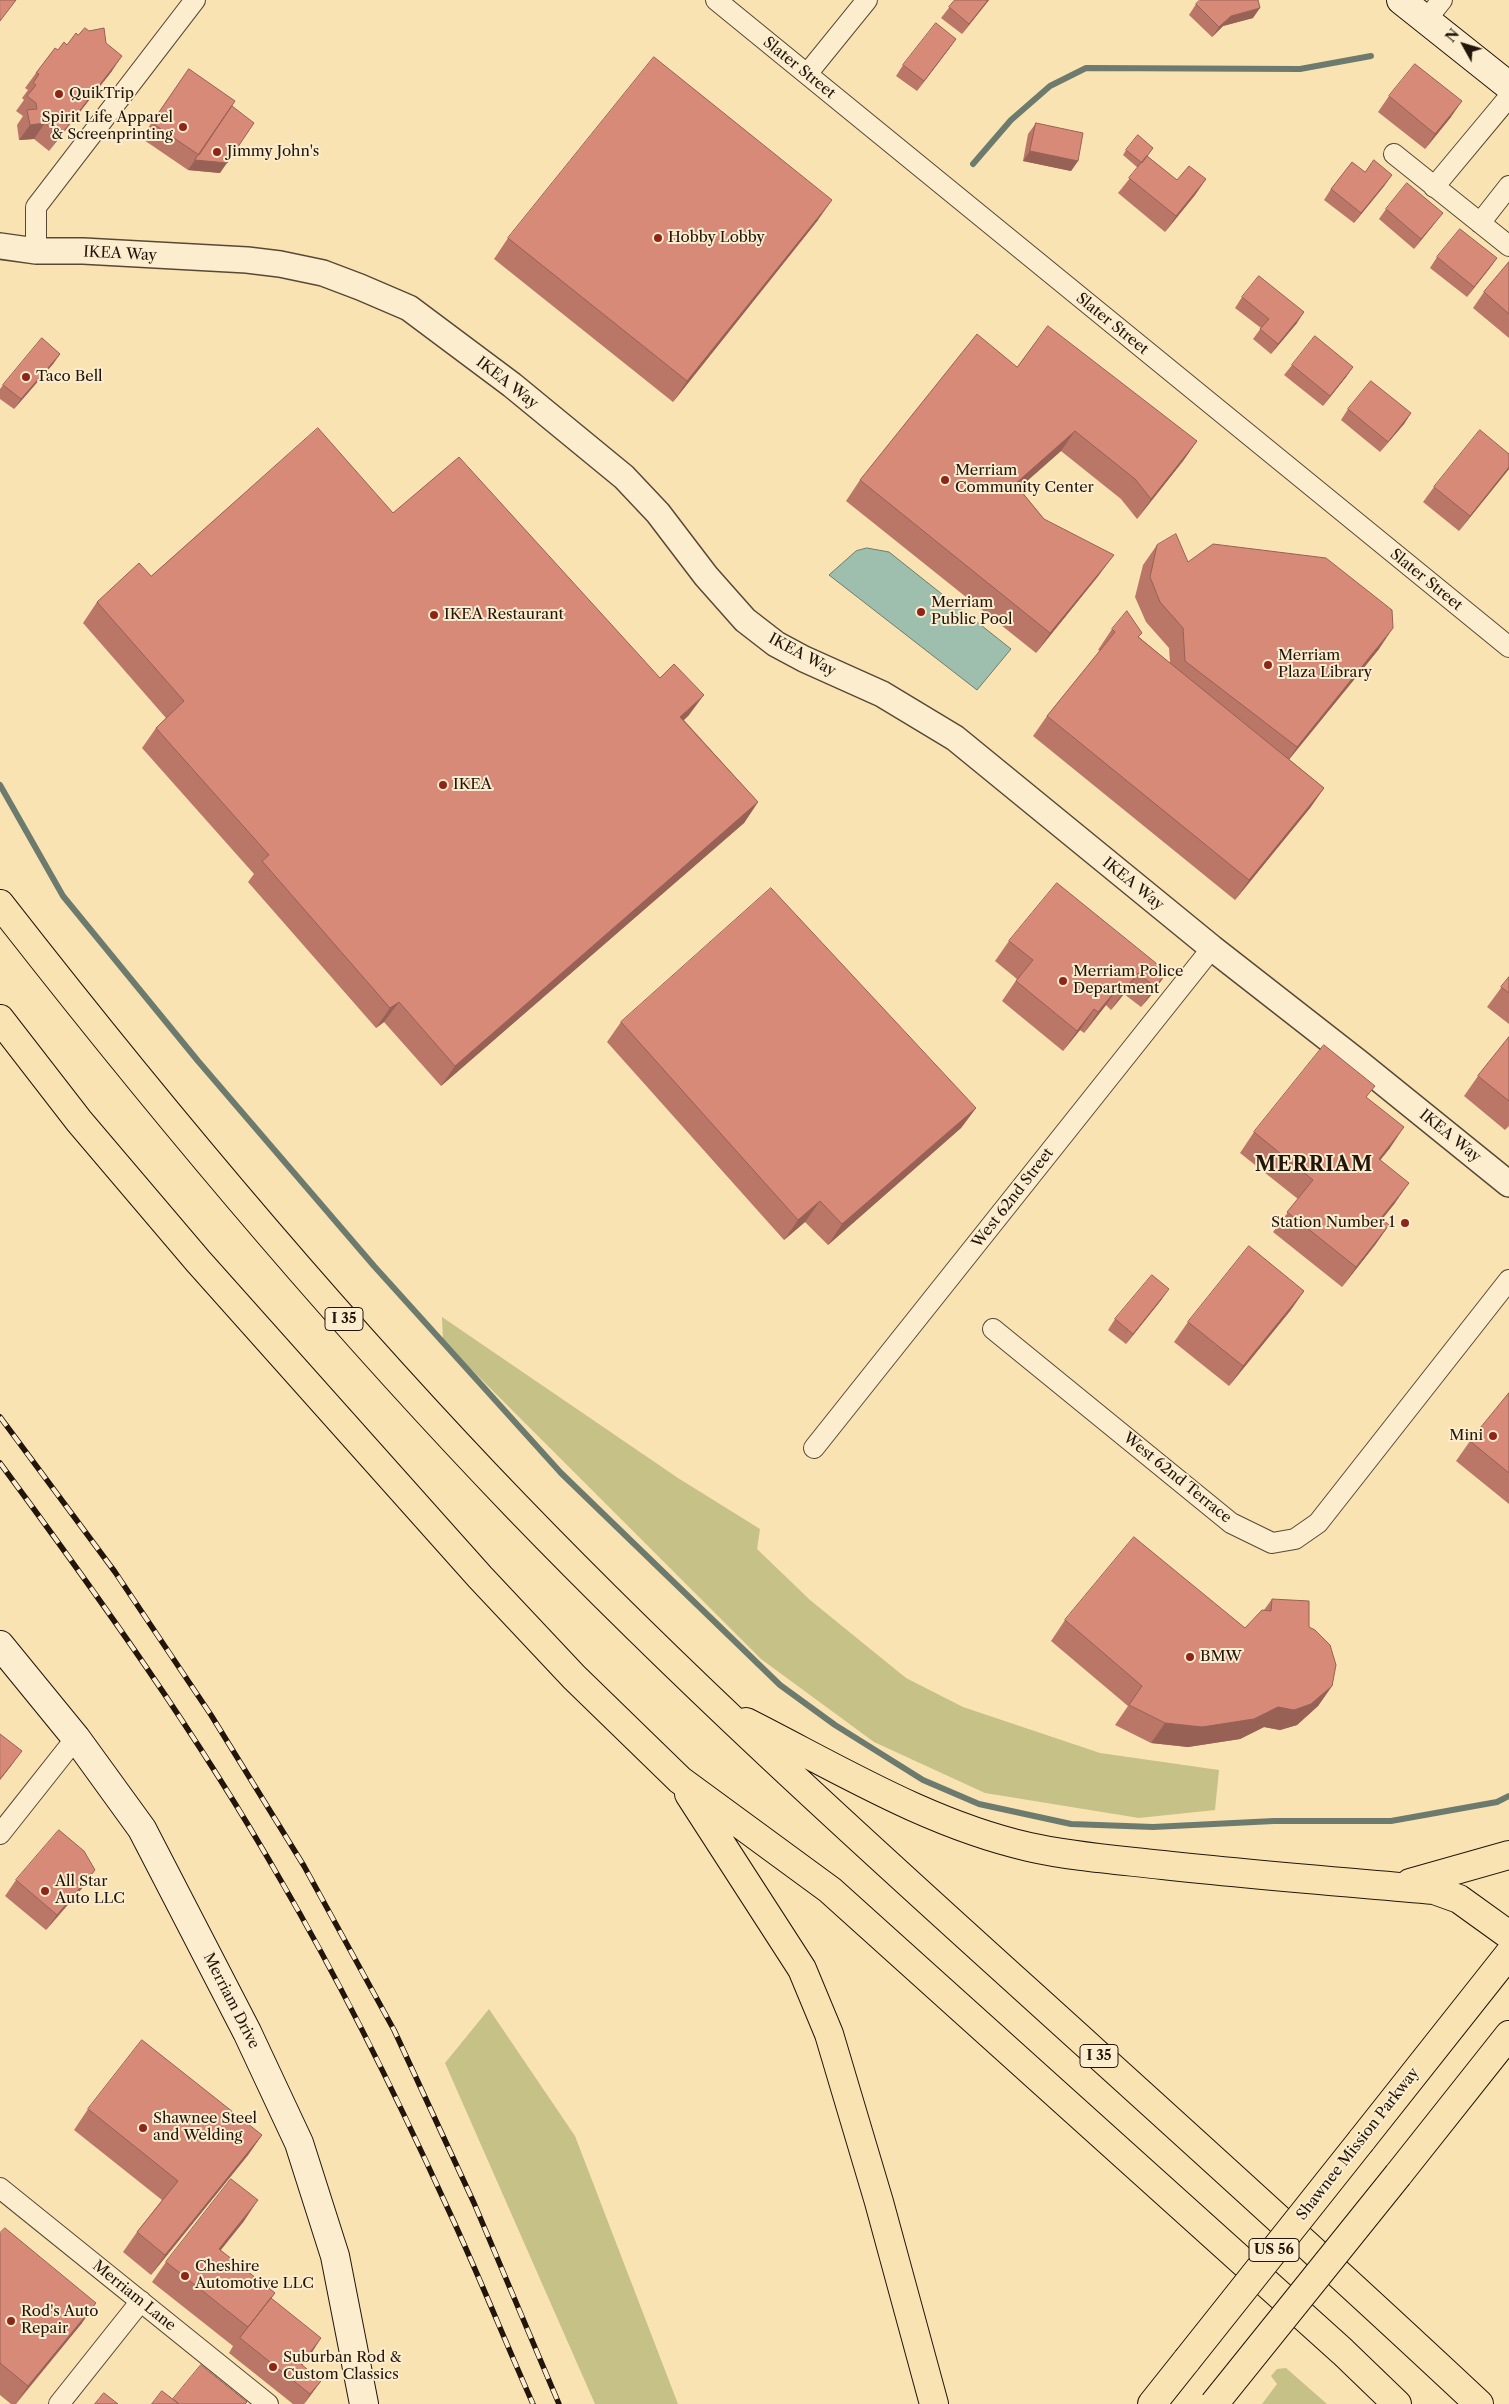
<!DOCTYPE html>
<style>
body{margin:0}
#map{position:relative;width:1509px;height:2404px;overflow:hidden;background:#f9e3b3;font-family:"Libre Caslon Text",serif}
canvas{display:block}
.north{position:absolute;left:1439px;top:20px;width:50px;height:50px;-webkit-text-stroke:4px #fbedce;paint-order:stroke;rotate:309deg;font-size:14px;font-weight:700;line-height:20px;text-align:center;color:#22160c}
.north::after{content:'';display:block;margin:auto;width:18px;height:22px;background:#22160c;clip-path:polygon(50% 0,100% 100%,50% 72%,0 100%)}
</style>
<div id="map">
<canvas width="1509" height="2404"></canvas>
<div class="north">N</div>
</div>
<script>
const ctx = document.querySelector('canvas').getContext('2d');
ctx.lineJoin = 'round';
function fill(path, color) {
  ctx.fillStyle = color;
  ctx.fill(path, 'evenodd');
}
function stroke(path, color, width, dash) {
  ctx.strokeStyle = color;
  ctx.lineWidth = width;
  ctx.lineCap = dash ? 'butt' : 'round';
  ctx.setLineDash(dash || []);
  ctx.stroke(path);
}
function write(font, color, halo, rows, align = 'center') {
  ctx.font = font + ' "Libre Caslon Text",serif';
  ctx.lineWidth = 4;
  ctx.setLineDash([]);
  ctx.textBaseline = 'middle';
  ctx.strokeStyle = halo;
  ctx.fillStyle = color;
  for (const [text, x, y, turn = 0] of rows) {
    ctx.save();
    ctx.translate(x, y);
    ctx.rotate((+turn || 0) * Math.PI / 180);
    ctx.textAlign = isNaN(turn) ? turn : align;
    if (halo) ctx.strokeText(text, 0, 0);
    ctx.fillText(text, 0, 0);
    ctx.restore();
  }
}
const green = new Path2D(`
 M442,1317l236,161 82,51 -3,20 53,51 96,78 57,29 137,46 119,17 -4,40 -76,8 -154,-25 -111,-51 -113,-83 -318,-318z
 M489,2009l86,127 103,268h-83l-150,-341z
 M1286,2368l41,36h-65l15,-20 -6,-8 6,-7z`);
const water = new Path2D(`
 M867,548l22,4 122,97 -34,41 -148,-115 27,-24z`);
const stream = new Path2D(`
 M973,164l38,-44 39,-34 36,-18 214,1 71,-13
 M0,785l63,111 135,165 176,205 187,207 219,212 55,40 88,55 56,24 92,20 82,3 121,-6h117l106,-19 12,-6`);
const minor = new Path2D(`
 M716,0l793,647
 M1426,20l16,-20
 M807,74l60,-74
 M1394,154l115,92
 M1434,187l75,-90
 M1480,223l29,-37
 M36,251v-44l159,-207
 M993,1329l238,194 41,20 23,-4 23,-16 191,-243
 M814,1448l398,-500
 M0,1834l76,-96
 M0,2188l268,216
 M59,2404l82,-103`);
const tertiary = new Path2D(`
 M0,246l36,5h47l164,9 33,4 43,9 37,14 49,21 103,77 112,92 34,36 48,63 39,44 31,24 28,15 78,35 73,44 257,210 146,114 151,122`);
const secondary = new Path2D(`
 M1401,0l108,86
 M0,1645l76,93 66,91 105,203 52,111 36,113 29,148`);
const trunk = new Path2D(`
 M1361,2141l148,-187
 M1398,2175l111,-140
 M1152,2404l35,-44`);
const motorway = new Path2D(`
 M0,904c163,209 333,412 517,603 165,171 340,330 516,489 149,135 299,270 446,408
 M0,1019l79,102 119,140 282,316 94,100 106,103 150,110 513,462 54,52
 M746,1722c91,46 182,102 283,125 44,10 90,13 134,18 91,10 181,17 271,25l25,9 50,36
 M689,1794l113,175 27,65 50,168 55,202
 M1410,1883l99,-28`);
const rail = new Path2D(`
 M0,1417l115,155 96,143 93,151 90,164 80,173 85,201
 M0,1463c99,134 197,271 280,416 62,106 117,218 168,330 30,64 56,130 85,195`);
const trunkBridge = new Path2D(`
 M1187,2360l174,-219
 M1214,2404l184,-229`);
const wall = new Path2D(`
 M955,0h34l-27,34 -21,-16z
 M1196,4l57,14 -30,8 -11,11 -23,-22z
 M78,35l28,8 6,28 -63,80 -15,-12 -15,1 -2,-15 6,-9 -7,-5 8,-11 -2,-2 6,-8 -3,-2 11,-15 22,-23 9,-5z
 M956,39l-39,52 -21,-15 7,-11z
 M189,69l43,37 -12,67 -32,-3 -47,-32z
 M1389,96l62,21 -26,32 -47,-37z
 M1036,123l42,38 -7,10 -48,-10 5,-27z
 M1126,150l21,6 30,24 29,-1 -11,16 -30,37 -47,-39 20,-25 -15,-13z
 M1385,185l-31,38 -30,-23 7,-11z
 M1386,209l49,14 -21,26 -35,-30z
 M818,220l-145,182 -179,-143 14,-21z
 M1437,257l60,1 -30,39 -37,-29z
 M1509,262v76l-36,-30 11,-16z
 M1242,297l55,26 -26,31 -18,-15 8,-11 -26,-20z
 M60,354l-7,10 -39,45 -14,-10v-10l3,-4z
 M1292,365l61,2 -7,10 -23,29 -39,-31z
 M1017,367l180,74 -14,20 -46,58 -16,-20 -60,-48 -42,37 25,31 55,56 -63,78 -190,-152 14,-21z
 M1348,409l63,4 -7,11 -24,28 -39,-32z
 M1509,454v15l-50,62 -36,-29 11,-15z
 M393,513l296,202 -5,5 74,82 -14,21 -303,263 -57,-64 -8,6 -128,-146 6,-8 -112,-126 14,-20 10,-10 -83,-95 14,-21 54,-26z
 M1157,545l31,17 191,87 -90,110 35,29 -14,20 -75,92 -202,-164 14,-20 53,-65 -2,-1 14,-21 27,8 31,26 -1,-15 -23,-26 -11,-25 8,-32z
 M1009,941l158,31 -14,21 -12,14 -17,-13 -13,16 -5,-5 -22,28 -4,-3 -17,21 -61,-50 15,-22 -22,-18z
 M1509,977v47l-22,-17z
 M621,1022l355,86 -15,20 -133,117 -23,-23 -21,18 -177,-198z
 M1509,1037v89l-4,4 -41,-34 14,-20z
 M1367,1098l23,50 -10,12 15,43 -13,16 7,6 -14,20 -33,42 -69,-55 25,-33 -58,-46 14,-21z
 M1304,1291l-14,20 -61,75 -55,-44 14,-20z
 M1162,1299l-36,45 -18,-14 7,-11z
 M1509,1393v111l-53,-43 14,-20z
 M1272,1599l37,28 23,59 -14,20 -21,19 -17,5 -16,-3 -24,12 -52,8 -37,-4 -36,-18 13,-19 -77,-65 14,-21 180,8 19,-18z
 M16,1880l68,6 -38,44 -41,-34z
 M88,2109l174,26 -14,20 -97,120 -28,-23 14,-20 25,-32 -88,-70z
 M244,2221l-24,29 55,43 -4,5 40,56 -9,11 19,16 -17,23h-11l-64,-51 4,-7 -81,-64 14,-20z
 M0,2233l82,90 -66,81h-5l-11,-9z`);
const shadedWall = new Path2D(`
 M988,0h1l-27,34 7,-10z
 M1260,8l-7,10 -30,8 -11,11 7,-10 12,-11z
 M956,39l-7,10 -32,42 7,-10z
 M122,56l-10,15 -63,80 11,-15z
 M1462,101l-11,16 -26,32 10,-15z
 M45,123l-11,16 -15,1 11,-15z
 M1030,151l48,10 -7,10 -48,-10z
 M195,160l32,3 -7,10 -32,-3z
 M1392,175l-7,10 -31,38 7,-10z
 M1206,179l-11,16 -30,37 11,-16z
 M832,200l-14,20 -145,182 14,-21z
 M1443,213l-8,10 -21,26 7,-10z
 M1497,258l-7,10 -23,29 7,-10z
 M1304,312l-7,11 -26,31 7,-10z
 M60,354l-7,10 -39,45 7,-10z
 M1353,367l-7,10 -23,29 7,-10z
 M1411,413l-7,11 -24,28 8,-10z
 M1075,431l-14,20 -60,53 14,-20z
 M1197,441l-14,20 -46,58 14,-20z
 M1509,467v2l-4,5 -46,57 11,-15z
 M1114,555l-15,20 -63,78 14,-20z
 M1393,628l-14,21 -96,118 14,-20z
 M704,695l-15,20 -23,22 14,-20z
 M1324,788l-14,20 -75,92 14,-20z
 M758,802l-14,21 -303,263 14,-20z
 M1167,972l-14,21 -12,14 14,-20z
 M1138,973l-14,21 -13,16 14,-21z
 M1120,985l-14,20 -22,28 14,-21z
 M399,1002l-15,20 -8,6 14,-20z
 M1094,1009l-14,21 -17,21 14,-20z
 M976,1108l-15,20 -133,117 14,-21z
 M1404,1127l-14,21 -25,31 14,-20z
 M1409,1183l-14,20 -28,35 14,-20z
 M820,1201l-15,21 -21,18 14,-20z
 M1389,1225l-14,20 -33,42 14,-20z
 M1169,1289l-7,10 -36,45 7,-10z
 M1304,1291l-14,20 -61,75 14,-20z
 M1332,1686l-14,20 -21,19 -17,5 -16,-3 -24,12 -52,8 -37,-4 14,-20 113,-16z
 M22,1751l-11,15 -11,14v-1z
 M95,1870l-11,16 -38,44 11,-15z
 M262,2135l-14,20 -97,120 14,-20z
 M258,2200l-14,21 -39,49 14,-21z
 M96,2303l-14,20 -67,81 13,-18z
 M321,2338l-10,16 -21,26 11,-16z
 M321,2381l-11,15 -6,8 6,-10z`);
const building = new Path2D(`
 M0,0h16l-16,21z
 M955,0h33l-19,24 -20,-17z
 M1200,0h58l2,8 -29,8 -12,11 -23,-23z
 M936,23l20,16 -32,42 -21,-16z
 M85,28l4,3 15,-3 2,15 16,13 -62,80 -15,-13 -15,2 -3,-15 10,-1 -1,-6 -9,-7 9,-11 -3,-2 6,-9 -3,-1 19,-25 3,2 6,-8 3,3 9,-12 2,2z
 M654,57l178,143 -145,181 -179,-143z
 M1415,64l47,37 -27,33 -46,-38z
 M189,69l46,32 -36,54 -47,-32z
 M232,106l22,17 -27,40 -32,-3z
 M1036,123l47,10 -5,28 -48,-10z
 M1138,135l15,13 -11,15 -16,-13z
 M1147,156l30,24 12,-14 17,13 -30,37 -47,-38z
 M1374,160l18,15 -31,38 -30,-24 21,-27 13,10z
 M1407,183l36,30 -22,26 -35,-30z
 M1460,229l37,29 -23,29 -37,-30z
 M1509,262v52l-25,-22z
 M1259,276l45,36 -26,32 -18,-15 9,-10 -27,-22z
 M1048,326l149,115 -46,58 -16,-20 -60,-48 -60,53 29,35 70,36 -64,78 -190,-153 117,-146 40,33z
 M1315,336l38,31 -23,29 -38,-31z
 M42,338l18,16 -39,45 -18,-14z
 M1371,381l40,32 -23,29 -40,-33z
 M318,428l75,85 66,-56 201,221 14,-14 30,31 -24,22 78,85 -303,264 -56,-64 -9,6 -128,-147 7,-6 -113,-127 28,-27 -87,-99 42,-39 12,13z
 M1480,430l29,24v13l-39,49 -36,-29z
 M1176,534l12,28 25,-18 113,14 66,52 1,18 -96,119 -112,-86 -2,-33 -23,-26 -10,-25 7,-32z
 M1127,611l15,22 -4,4 186,151 -75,92 -202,-164 68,-84 -3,-3z
 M1057,883l110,89 -12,15 -17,-14 -13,16 -5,-4 -22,27 -4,-3 -17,22 -61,-50 17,-21 -24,-19z
 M771,888l205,220 -134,116 -22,-23 -22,19 -177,-198z
 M1509,977v16l-8,-6z
 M1509,1037v64l-31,-25z
 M1324,1045l51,41 -9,11 38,30 -25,32 30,24 -28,35 8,7 -33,42 -69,-55 26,-32 -59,-48z
 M1249,1246l55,45 -61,75 -55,-44z
 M1152,1275l17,14 -36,45 -18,-15z
 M1509,1393v80l-39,-32z
 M1134,1537l111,91 17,-18 9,1 1,-12 37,2v26l6,3 15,15 6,20 -4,21 -21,18 -17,6 -16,-3 -24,12 -52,8 -37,-4 -36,-18 13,-19 -77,-66z
 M0,1734l22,17 -22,28z
 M59,1830l25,21 11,19 -38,45 -41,-35z
 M142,2040l120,95 -97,120 -28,-23 41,-51 -90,-72z
 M231,2179l27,21 -39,49 56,44 -27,34 -82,-65z
 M5,2228l91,75 -68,83 -28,-23v-130z
 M271,2298l50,40 -20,26 20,17 -11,13 -70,-56z
 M201,2365l46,37 -2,2h-66l-6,-5z
 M162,2391l17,13h-27z
 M104,2393l14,11h-23z`);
const markers = [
 [59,94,5,"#8f2418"],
 [183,127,5,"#8f2418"],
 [217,152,5,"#8f2418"],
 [658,238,5,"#8f2418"],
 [26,377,5,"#8f2418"],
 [945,480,5,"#8f2418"],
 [921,612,5,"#8f2418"],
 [434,615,5,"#8f2418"],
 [1268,665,5,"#8f2418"],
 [443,785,5,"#8f2418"],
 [1063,981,5,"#8f2418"],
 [1405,1223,5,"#8f2418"],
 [1493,1436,5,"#8f2418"],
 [1190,1657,5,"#8f2418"],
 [45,1891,5,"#8f2418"],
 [143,2128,5,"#8f2418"],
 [185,2276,5,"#8f2418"],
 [11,2321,5,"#8f2418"],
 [273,2367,5,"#8f2418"]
];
const shields = [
 [344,1319,38],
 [1099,2056,38],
 [1274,2250,50]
];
const shieldNames = [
 ["I 35",344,1319],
 ["I 35",1099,2056],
 ["US 56",1274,2250]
];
const streetNames = [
 ["Slater Street",799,68,39],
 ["IKEA Way",120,254,3],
 ["Slater Street",1112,324,39],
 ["IKEA Way",507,383,38],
 ["Slater Street",1426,580,39],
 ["IKEA Way",802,655,28],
 ["IKEA Way",1133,884,39],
 ["IKEA Way",1450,1136,39],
 ["West 62nd Street",1013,1198,-52],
 ["West 62nd Terrace",1177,1478,39],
 ["Merriam Drive",231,2001,63],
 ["Shawnee Mission Parkway",1358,2144,-52],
 ["Merriam Lane",134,2296,39]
];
const poiNames = [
 ["QuikTrip",69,94],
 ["Spirit Life Apparel",173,118,"right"],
 ["& Screenprinting",173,135,"right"],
 ["Jimmy John's",227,152],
 ["Hobby Lobby",668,238],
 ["Taco Bell",36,377],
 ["Merriam",955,471],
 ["Community Center",955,488],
 ["Merriam",931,603],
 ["Public Pool",931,620],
 ["IKEA Restaurant",444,615],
 ["Merriam",1278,656],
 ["Plaza Library",1278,673],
 ["IKEA",453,785],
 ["Merriam Police",1073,972],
 ["Department",1073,989],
 ["Station Number 1",1395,1223,"right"],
 ["Mini",1483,1436,"right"],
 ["BMW",1200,1657],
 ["All Star",55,1882],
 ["Auto LLC",55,1899],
 ["Shawnee Steel",153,2119],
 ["and Welding",153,2136],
 ["Cheshire",195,2267],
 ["Automotive LLC",195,2284],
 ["Rod's Auto",21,2312],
 ["Repair",21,2329],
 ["Suburban Rod &",283,2358],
 ["Custom Classics",283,2375]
];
const districtNames = [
 ["MERRIAM",1314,1165]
];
fill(green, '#c6c187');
fill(water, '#9ebeae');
stroke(water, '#6c7b6d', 1);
stroke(stream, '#6c7b6d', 6);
stroke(minor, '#584936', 22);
stroke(tertiary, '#584936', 28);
stroke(secondary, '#22160c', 30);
stroke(trunk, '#22160c', 30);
stroke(motorway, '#22160c', 30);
stroke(minor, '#fbedce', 20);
stroke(tertiary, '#fbedce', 25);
stroke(secondary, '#fbedce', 28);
stroke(trunk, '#f9e3b3', 28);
stroke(motorway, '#f9e3b3', 28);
stroke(rail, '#22160c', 5.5);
stroke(rail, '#fbedce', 4, [11]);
stroke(trunkBridge, '#22160c', 30, []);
stroke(trunkBridge, '#f9e3b3', 28);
fill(wall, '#ba7768');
fill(shadedWall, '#976155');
fill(building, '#d88a79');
stroke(building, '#976155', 1);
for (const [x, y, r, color] of markers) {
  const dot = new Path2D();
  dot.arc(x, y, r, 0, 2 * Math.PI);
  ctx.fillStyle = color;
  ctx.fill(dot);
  stroke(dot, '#fbedce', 2);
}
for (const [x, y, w] of shields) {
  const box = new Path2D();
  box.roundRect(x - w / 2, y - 11.5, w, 23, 4);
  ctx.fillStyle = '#fbedce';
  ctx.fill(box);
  stroke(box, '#22160c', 1);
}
write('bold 14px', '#22160c', null, shieldNames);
write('15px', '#22160c', '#fbedce', streetNames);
write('15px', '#22160c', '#fbedce', poiNames, 'left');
ctx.letterSpacing = '1px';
write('bold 20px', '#22160c', '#fbedce', districtNames);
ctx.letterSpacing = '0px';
</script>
